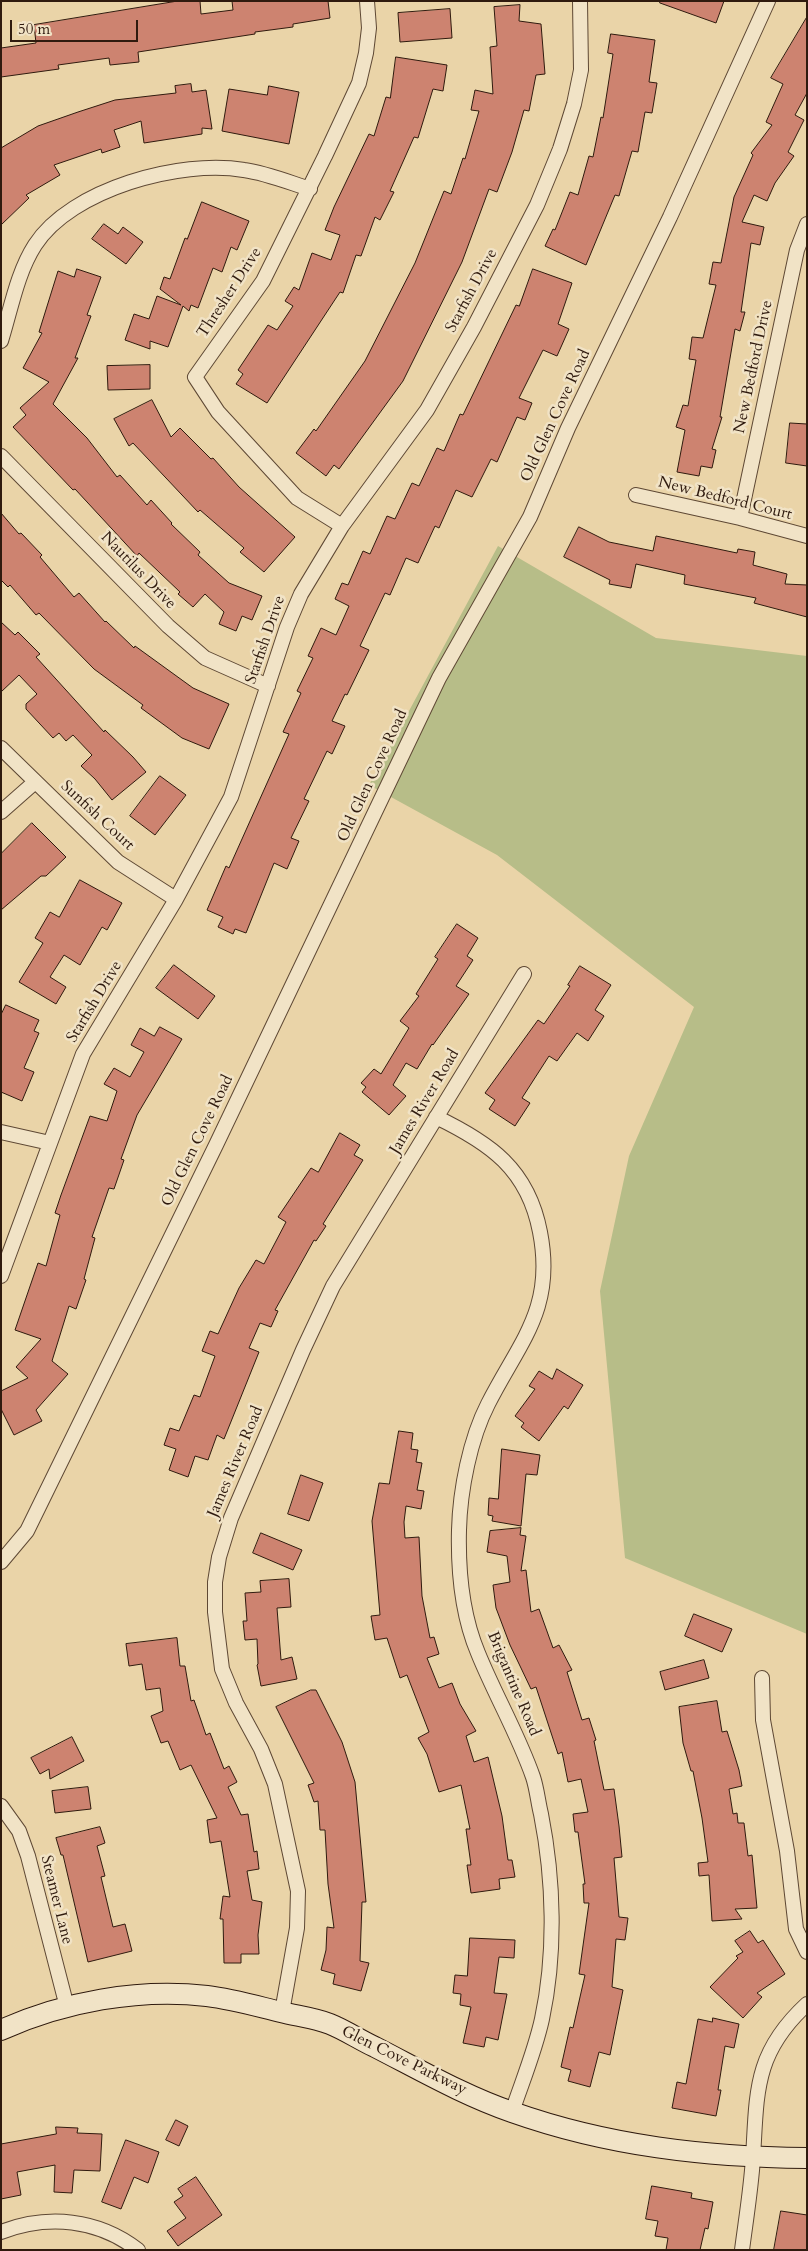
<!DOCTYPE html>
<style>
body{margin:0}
#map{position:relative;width:808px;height:2251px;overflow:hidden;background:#ead4a8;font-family:Cardo,serif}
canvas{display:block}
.frame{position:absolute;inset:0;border:2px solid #2f1a0e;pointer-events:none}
.scale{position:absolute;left:10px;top:20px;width:128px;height:22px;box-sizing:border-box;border:2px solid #2f1a0e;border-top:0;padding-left:6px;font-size:15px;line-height:18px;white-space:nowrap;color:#2f1a0e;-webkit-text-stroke:4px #f1e3c6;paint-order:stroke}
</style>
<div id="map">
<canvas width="808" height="2251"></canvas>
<div class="frame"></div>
<div class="scale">50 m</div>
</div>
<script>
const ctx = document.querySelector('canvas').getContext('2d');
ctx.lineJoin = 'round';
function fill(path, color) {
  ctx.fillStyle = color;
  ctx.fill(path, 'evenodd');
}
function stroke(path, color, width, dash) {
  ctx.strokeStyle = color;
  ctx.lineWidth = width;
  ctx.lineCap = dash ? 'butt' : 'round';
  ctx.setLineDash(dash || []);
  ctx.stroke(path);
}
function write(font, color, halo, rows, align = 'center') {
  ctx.font = font + ' Cardo,serif';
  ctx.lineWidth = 5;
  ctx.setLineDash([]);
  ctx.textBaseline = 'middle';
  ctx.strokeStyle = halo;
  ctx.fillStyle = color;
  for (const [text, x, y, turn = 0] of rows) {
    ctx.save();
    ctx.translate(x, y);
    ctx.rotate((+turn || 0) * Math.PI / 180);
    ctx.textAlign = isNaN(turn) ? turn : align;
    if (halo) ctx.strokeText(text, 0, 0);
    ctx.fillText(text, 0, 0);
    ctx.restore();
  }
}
const green = new Path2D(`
 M498,546l158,92 151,18v978l-182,-76 -25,-267 29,-135 65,-149 -197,-152 -128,-70z`);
const building = new Path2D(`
 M178,1h22l1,13 32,-4 -1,-9h96l2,17 -37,6v3l-38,5v2l-117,18 1,10 -29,3 -1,-7 -51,7 1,4 -58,8v-29l35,-5 -2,-18z
 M660,1h64l-8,22 -56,-20z
 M520,5l-1,16 22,3 4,50 -9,1 -7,36 -5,-1 -12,42 -15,40 -8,-3 -27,73 -59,119 -64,88 -5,-4 -8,11 -30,-23 18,-24 2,2 49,-70 50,-98 29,-72 7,3 12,-36 2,1 14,-48 -8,-1 4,-20 18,4 -3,-47 7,-1 -3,-39z
 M450,9l2,29 -52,4 -2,-29z
 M807,17v76l-12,22 9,5 -16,32 6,4 -19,27 -8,18 -13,-6 -12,27 22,5 -4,18 -9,-2 -10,69h4l-5,19 -5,-2 -15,88h2l-10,32 4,1 -4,18 -11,-2 -2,10 -22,-4 8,-42 -9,-3 7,-22 5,1 8,-46 -7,-1 3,-22 11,1 13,-53 -7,-1 4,-22 8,1 13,-66 19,-42 -2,-2 21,-28 -6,-3 17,-38 -12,-6z
 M611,34l44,6 -6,42 8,1 -5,30 -7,-1 -7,40 -6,-1 -13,45 -4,-1 -29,70 -41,-19 8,-17 2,1 15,-38 8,3 11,-39 4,1 8,-40 2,1 10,-64 -5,-1z
 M396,57l51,8 -4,26 -10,-2 -15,49 -4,-1 -24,54 4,1 -14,28 -5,-3 -14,39 -5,-1 -13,38 -3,-1 -73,111 -31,-19 7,-10 -5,-4 30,-45 9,5 16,-24 -8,-5 9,-14 5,3 13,-37 19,7 9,-25 -15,-5 9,-23 35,-73 5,2 12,-39 4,1z
 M191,84l1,8 14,-2 6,39 -10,-1v6l-58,9 -3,-22 -27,9 6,17 -18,6 -1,-4 -47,16 6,10 -34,20 3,3 -28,27v-77l37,-22 40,-14 37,-12 61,-7 -1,-7z
 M269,86l30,6 -10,52 -67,-13 7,-42 38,6z
 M202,202l47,19 -12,29 -6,-3 -9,25 -9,-4 -15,40 -7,-3 -2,6 -6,-5 -15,41 -18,-6v8l-25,-9 9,-26 15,5 8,-23 24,9 -21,-16 4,-12 6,2 15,-41 2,1z
 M104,224l14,10 5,-7 20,15 -17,22 -34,-25z
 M77,269l24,8 -14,38 4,1 -16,42h3l-25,46 34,34 30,39 3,-2 27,30 4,-5 21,23 -1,1 29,28 -2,3 31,28 33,13 -10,24 -10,-4 -6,15 -17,-7 5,-12 -19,-18 -12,13 -15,-13 2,-2 -41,-39 -2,3 -62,-67 -2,1 -60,-63 13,-12 -6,-7 29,-26 -26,-14 19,-35 -3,-1 19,-61 16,6z
 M533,269l39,14 -14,41 11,5 -12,27 -14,-6 -24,48 13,5 -7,17 -8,-3 -20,45 -6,-3 -19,38 -16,-7 -17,38 -4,-2 -17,37 -12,-5 -16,37 -5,-2 -25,53 9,4 -22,45 -2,-1 -13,27 13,5 -13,28 -5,-3 -23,48 5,2 -18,37 8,3 -12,28 -13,-6 -28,70 -11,-4 -2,5 -15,-7 5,-10 -16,-7 19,-44 3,2 60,-134 -6,-2 18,-39 -4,-2 16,-33 -5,-2 13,-28 15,7 13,-29 -14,-7 7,-16 6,2 15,-34 7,3 17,-38 8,3 17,-36 7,3 18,-38 7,3 16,-37 3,1 53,-110 3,1z
 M150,365v24l-42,1 -1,-24z
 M152,400l19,37 9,-9 31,31 2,-1 26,29 56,50 -31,35 -24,-20 4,-4 -44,-38 -2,2 -65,-69 -4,3 -15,-27z
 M790,423l17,1v42l-21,-3z
 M1,513l18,21 2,-1 21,22 -2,2 34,40 5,-4 26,29 1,-1 28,27 1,-2 58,42 36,16 -20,45 -27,-11 -41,-30 2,-3 -49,-36 -55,-56 -3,2 -26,-30 -2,2 -7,-7z
 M579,527l30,15 44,9 3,-15 81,17 1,-4 17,3 -2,13 34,9 -2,10 22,1v32l-53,-14 2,-5 -72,-14 1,-9 -49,-11 -5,24 -22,-4 1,-4 -46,-23z
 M1,622l14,13 3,-3 22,22 -4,3 68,75 1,-2 28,27 13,15 -34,28 -17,-21 -14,-13 11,-11 -19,-20 -7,6 -7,-8 -6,5 -27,-29v-5l11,-10 -18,-19 -18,17z
 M160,776l26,19 -31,40 -25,-19z
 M32,823l34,34 -20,19h-5l-40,34v-56z
 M80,880l42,23 -15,27 -5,-3 -22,38 -16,-10 -14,22 16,10 -10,17 -37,-22 24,-39 -8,-5 15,-26 9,5z
 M457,924l21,14 -11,18 6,4 -17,26 13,8 -36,51 -1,-1 -15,25 -11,-6 -13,22 13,11 -17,19 -27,-23 4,-5 -5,-4 13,-14 7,5 28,-46 -9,-7 19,-25 -3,-2 22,-35 -3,-2z
 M174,965l41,31 -17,23 -42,-31z
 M580,966l31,19 -16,25 9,6 -16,25 -11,-8 -20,28 -8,-5 -27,42 8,5 -15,23 -26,-17 6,-9 -10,-7 53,-73 6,4 26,-38 -2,-1z
 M6,1005l33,15 -5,11 5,2 -15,35 10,4 -12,29 -21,-9v-77z
 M160,1027l22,12 -45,76 -16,44 3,1 -10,29 -5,-1 -17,49 3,1 -11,41 2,1 -10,29 -7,-3 -17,55 16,13 -32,36 6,11 -28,14 -13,-26v-18l27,-13 -12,-11 25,-28 -26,-9 23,-67 8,3 14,-51 -5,-2 6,-18 29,-79 17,5 10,-30 -13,-7 10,-16 16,9 14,-25 -13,-7 9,-17 14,8z
 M340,1133l20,12 -6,10 9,5 -40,64 3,2 -10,15 -2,-1 -39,70 3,1 -7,16 -11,-4 -11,25 10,4 -35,87 -7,-4 -9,25 -13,-4 -7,21 -19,-7 7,-21 -12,-4 6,-17 9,3 15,-36 6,2 15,-41 -13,-5 8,-20 8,3 21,-46 17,-28 8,4 22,-42 -8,-5 33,-49 7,4z
 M557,1369l26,16 -15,24 -4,-3 -25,35 -18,-14 3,-4 -9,-7 20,-27 -6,-3 10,-15 13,8z
 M399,1431l14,2 -2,16 7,1 -2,12 6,1 -5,27 7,1 -3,18 -15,-3 -2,16 1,16 14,-1 3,59 8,42 4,-1 5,17 -12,4 12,30 13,-5 8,21 16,27 -10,5 8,26 14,-5 14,59 6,44h4l3,17 -16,2 1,10 -29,4 -4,-28h4l-5,-36h4l-9,-44 -22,7 -12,-38 -9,-16 11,-6 -22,-57 -7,3 -13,-40 -12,2 -4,-24 9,-1 -8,-94 7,-38 10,1z
 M502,1449l38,6 -3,20 -11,-1 -5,52 -29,-5 1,-5 -5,-1 1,-17 9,1z
 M301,1475l22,8 -14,38 -21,-7z
 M521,1528l-1,7 6,1 -5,35 5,-1 5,42 8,-3 14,39 6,-3 13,25 -5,2 15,48 7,-2 7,22 -2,1 10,49 10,-1 5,37 3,31 -8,1 5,59 9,1 -3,22 -9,-1 -4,48 11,3 -13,65 -11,-3 -9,35 -22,-6 3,-11 -10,-3 9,-40 3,1 12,-53 -6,-1 10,-71h-5l-1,-19h2l-7,-52h-3l-2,-18 15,-2 -7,-33 -13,3 -6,-30 -4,2 -22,-67 -5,2 -21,-44 -14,-37 -3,-23 17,-3 -3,-26 -20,-4 3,-21z
 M261,1533l41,17 -9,20 -40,-17z
 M289,1579l2,28 -14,1 4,52 11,-3 5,22 -36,7 -4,-21 1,-1 -1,-25 -12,1 -2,-19h4l-2,-28 16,-1 -1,-11z
 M694,1614l38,15 -10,23 -37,-16z
 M177,1638l3,28h5l6,35 3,-1 12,35 4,-2 14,36 5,-3 8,16 -9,5 13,28 7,-1 6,38 3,-1 2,18 -12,2 5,29 10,2 -4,33 1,19h-18v9h-17l-1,-44h-3l3,-23 7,1 -9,-56 -11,2 -3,-23 10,-2 -26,-53 -11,5 -12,-29 -7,2 -10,-27 12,-5 -3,-23 -14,2 -4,-26 -13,2 -3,-22z
 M704,1660l5,18 -44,12 -5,-18z
 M311,1690h5l26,52 13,40 11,120h-4l-2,59 9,2 -8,28 -28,-7 2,-10 -14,-4 5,-20 1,-23 7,1 -6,-44 -3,-54h-5l-2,-29 -4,1 -6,-17 6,-2 -38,-76z
 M717,1701l5,31 5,-1 12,39 3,16 -13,3 4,25 4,-1 1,10h6l4,33 4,-1 5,53 -22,1 7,10 -30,2 -3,-46 -10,1 -1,-13 10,-1 -6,-44 -9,-47h-2l-8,-28 -4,-36z
 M72,1737l12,24 -34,18 -1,-10 -9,5 -9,-16z
 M88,1787l3,22 -36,4 -3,-22z
 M100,1827l5,16 -8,3 8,30 -4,1 12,50 12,-3 7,27 -44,11 -25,-107h-2l-5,-17z
 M750,1931l8,12 5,-3 22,34 -28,19 5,4 -19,21 -33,-31 28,-29 -2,-2 7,-4 -8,-11z
 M470,1938l45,2 -1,18 -15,-1 -5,36 13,1 -9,46 -12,-3 -2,10 -21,-4 8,-36 -11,-2 1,-11 -8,-1 2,-18 12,1z
 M713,2018l26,6 -5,24 -9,-2 -7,44h3l-5,26 -44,-8 5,-26 9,2 12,-65 14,3z
 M176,2120l12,6 -9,20 -13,-6z
 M56,2127l22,1 -1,5 25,1 -2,37 -26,-1 -2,23 -18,-1 1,-27 -38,7 4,23 -20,4v-55l55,-10z
 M126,2140l33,12 -11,31 -14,-6 -13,32 -19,-7z
 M196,2177l26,38 -44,31 -11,-15 19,-13 -12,-16 9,-6 -5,-7z
 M652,2186l40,7 -1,5 22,4 -5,27 -3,-1 -5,22h-34l2,-12 -13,-2 3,-15 -12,-2z
 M781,2211l26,4v35h-33z`);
const street = new Path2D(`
 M1,341c10,-32 16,-68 34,-96 36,-56 146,-86 209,-75 22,3 44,12 66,19
 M1,456l167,170 37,32 63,28
 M636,495l104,23 67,18
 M740,518l57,-268 10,-26
 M342,526l-45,-28 -79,-86 -23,-35 68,-96 62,-125 34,-73 7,-30 3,-25 -2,-27
 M1,748l117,114 56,36 1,3
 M1,812l34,-30
 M436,1117c54,26 92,52 104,115 15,77 -20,109 -52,172 -18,35 -28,86 -29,126 -1,40 3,85 19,123 17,42 40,81 55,124 4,12 5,25 8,37 13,66 15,139 1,205 -7,32 -20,63 -30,93
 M1,1132l49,11
 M1,1276l82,-222 92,-153 56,-104 56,-170 14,-33 41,-68 85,-116 47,-83 63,-122 23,-56 14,-45 7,-34 -1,-69
 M1,1562l26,-31 189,-386 223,-467 91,-161 38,-89 102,-211 98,-216
 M762,1678l1,42 24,131 9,78 11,23
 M1,1806l18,25 9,25 39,151
 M282,2012l15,-84 1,-37 -23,-107 -14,-35 -25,-46 -14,-34 -7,-57v-30l4,-25 12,-39 72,-168 30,-64 191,-312
 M1,2232c47,-18 97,-13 137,18
 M742,2250c4,-31 9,-61 11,-92 4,-67 1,-105 54,-154`);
const secondary = new Path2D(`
 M1,2030c62,-28 137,-42 206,-34 25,3 49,10 74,16 16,4 34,6 49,12 15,6 30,16 45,23 45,23 90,49 137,65 96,34 194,45 295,46`);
const streetNames = [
 ["Starfish Drive",472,291,-62],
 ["Thresher Drive",230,293,-57],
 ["New Bedford Drive",754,367,-78],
 ["Old Glen Cove Road",556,416,-65],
 ["New Bedford Court",725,499,14],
 ["Nautilus Drive",138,571,46],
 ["Starfish Drive",266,640,-71],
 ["Old Glen Cove Road",373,776,-65],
 ["Sunfish Court",97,816,43],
 ["Starfish Drive",95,1002,-59],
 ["James River Road",425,1102,-59],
 ["Old Glen Cove Road",198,1141,-64],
 ["James River Road",236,1462,-67],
 ["Brigantine Road",513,1684,67],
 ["Steamer Lane",56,1900,76],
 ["Glen Cove Parkway",404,2061,26]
];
fill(green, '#b7bd88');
fill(building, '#cd8370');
stroke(building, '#2f1a0e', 1);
stroke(street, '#5e4834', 16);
stroke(secondary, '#2f1a0e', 22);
stroke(street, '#f1e3c6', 14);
stroke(secondary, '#f1e3c6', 20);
write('16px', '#2f1a0e', '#f1e3c6', streetNames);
</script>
